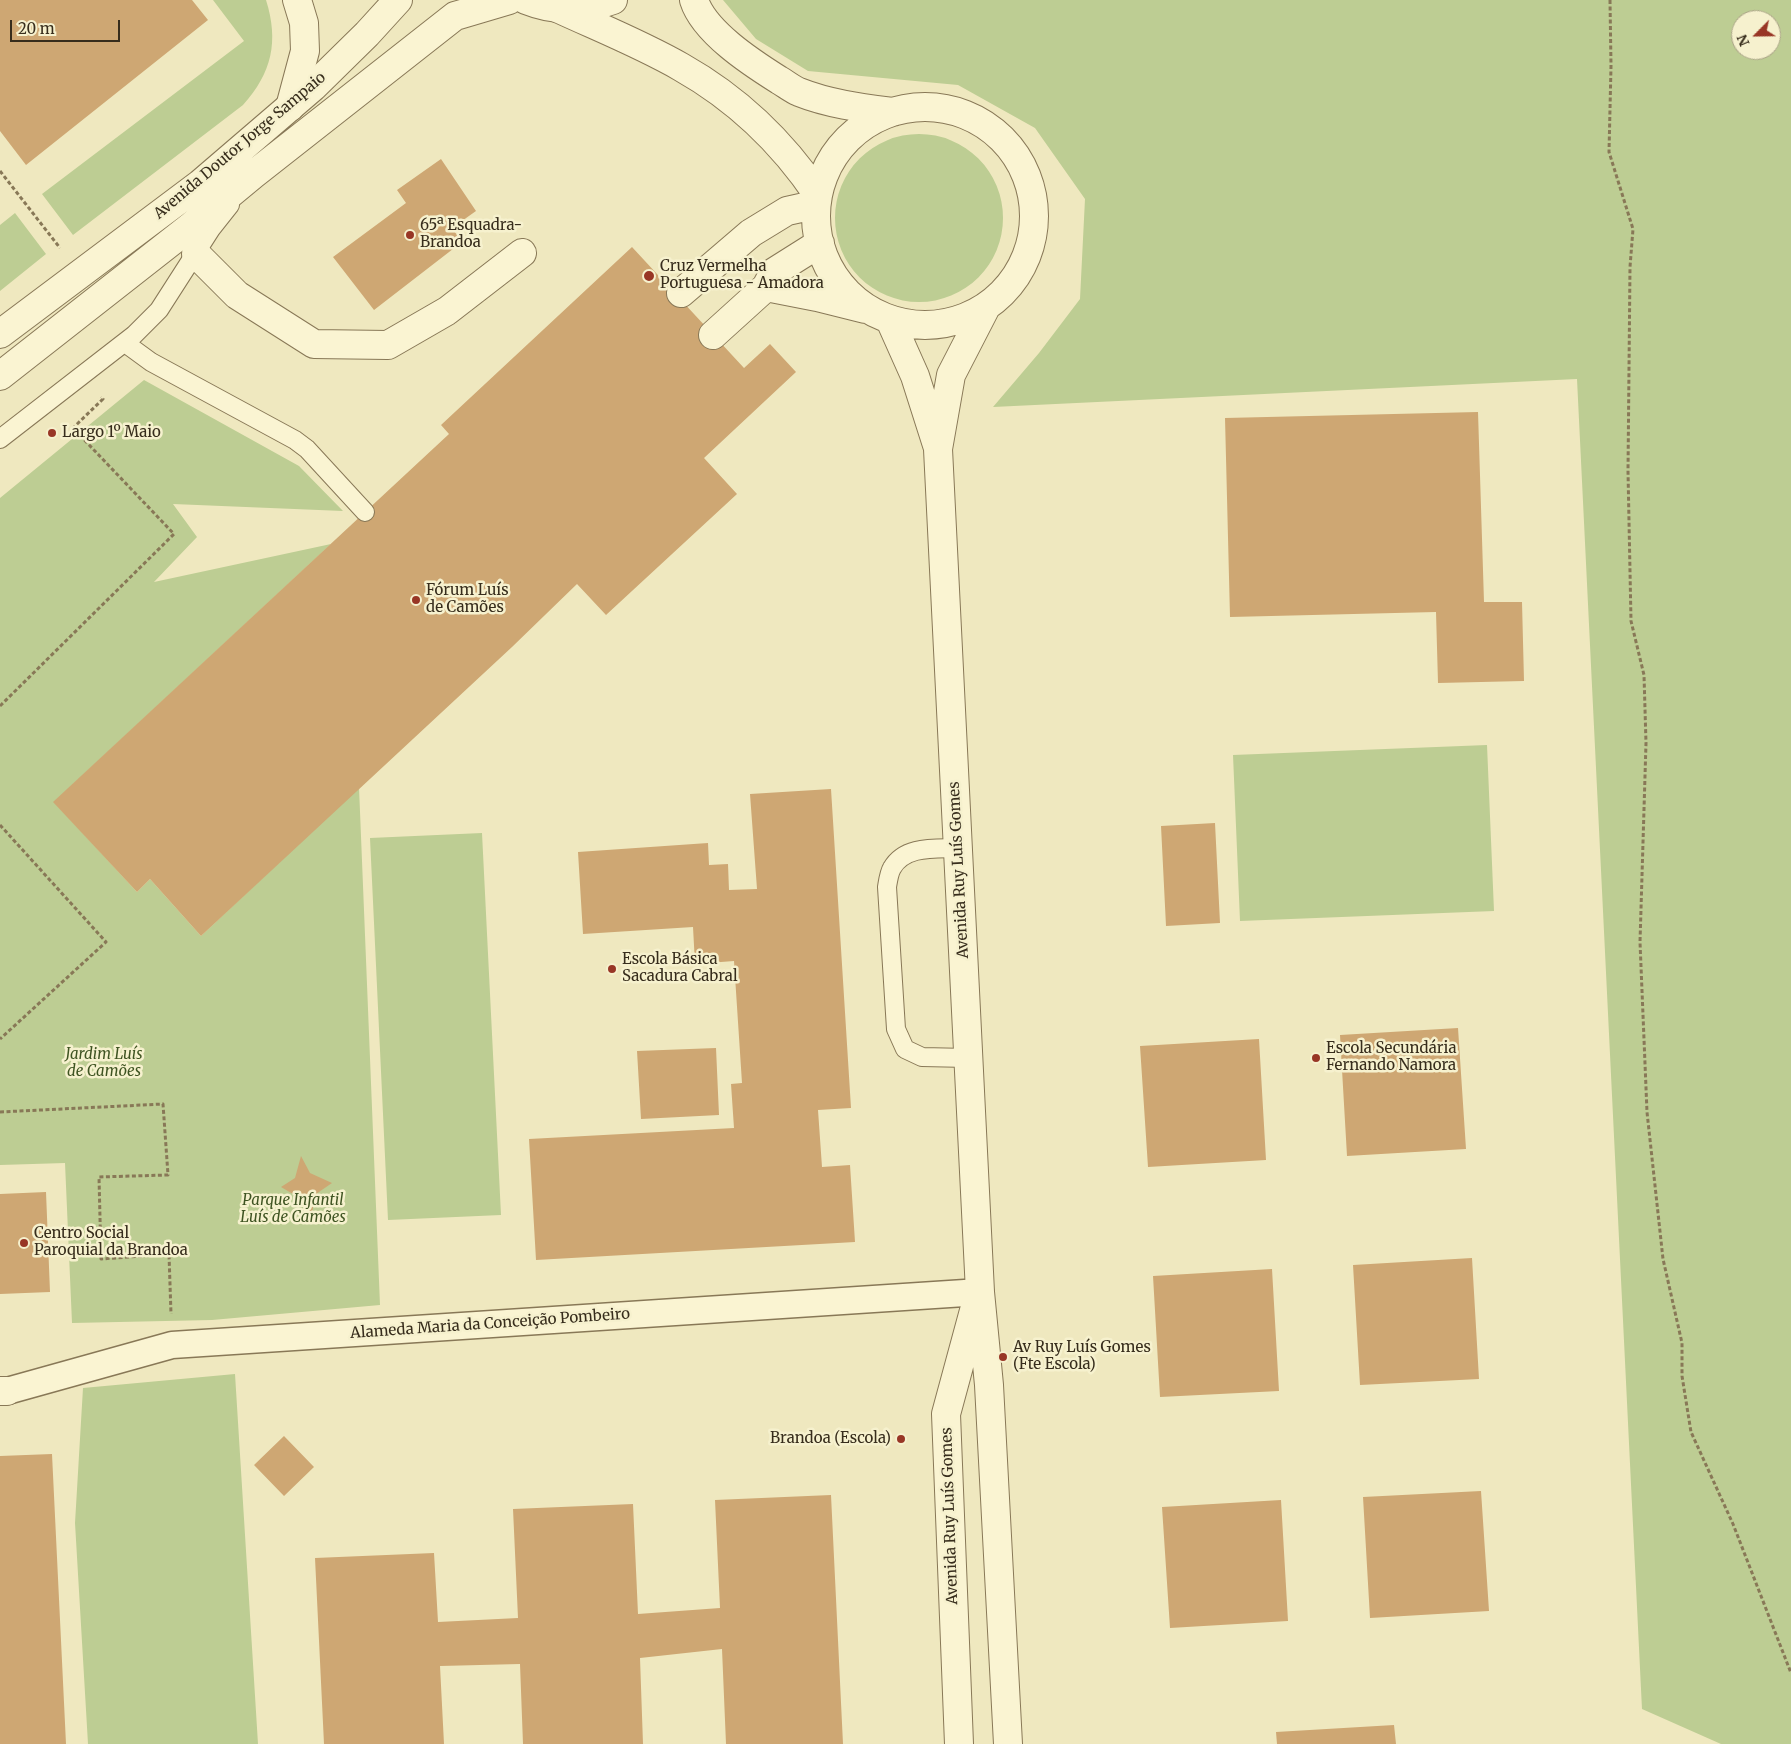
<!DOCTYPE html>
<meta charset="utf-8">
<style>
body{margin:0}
#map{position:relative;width:1791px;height:1744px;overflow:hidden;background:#efe8bf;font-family:Merriweather,serif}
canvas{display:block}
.north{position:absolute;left:1731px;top:10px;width:50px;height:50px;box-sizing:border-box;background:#f6f1ce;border:1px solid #aaa387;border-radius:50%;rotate:247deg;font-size:14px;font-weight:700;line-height:20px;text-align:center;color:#372d1c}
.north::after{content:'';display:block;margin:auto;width:18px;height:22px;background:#983625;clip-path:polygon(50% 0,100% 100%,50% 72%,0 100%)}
.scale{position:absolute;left:10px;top:20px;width:110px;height:22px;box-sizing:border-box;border:2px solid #372d1c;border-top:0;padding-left:6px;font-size:15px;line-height:18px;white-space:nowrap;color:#372d1c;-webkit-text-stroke:4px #f6f1ce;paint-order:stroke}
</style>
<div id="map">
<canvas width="1791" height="1744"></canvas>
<div class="north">N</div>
<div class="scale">20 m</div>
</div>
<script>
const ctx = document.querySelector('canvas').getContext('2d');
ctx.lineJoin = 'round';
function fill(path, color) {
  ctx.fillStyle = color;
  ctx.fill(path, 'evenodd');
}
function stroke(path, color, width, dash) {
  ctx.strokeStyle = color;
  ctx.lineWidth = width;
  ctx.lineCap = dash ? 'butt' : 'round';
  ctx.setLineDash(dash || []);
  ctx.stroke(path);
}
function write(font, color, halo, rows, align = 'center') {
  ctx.font = font + ' Merriweather,serif';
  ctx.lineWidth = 5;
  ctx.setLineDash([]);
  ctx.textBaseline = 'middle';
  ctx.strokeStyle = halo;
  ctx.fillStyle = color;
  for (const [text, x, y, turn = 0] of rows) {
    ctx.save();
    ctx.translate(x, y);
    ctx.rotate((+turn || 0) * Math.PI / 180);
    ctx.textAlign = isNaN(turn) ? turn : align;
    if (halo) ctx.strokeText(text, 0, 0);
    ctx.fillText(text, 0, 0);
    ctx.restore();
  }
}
const green = new Path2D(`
 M213,0h53c13,41 6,73 -23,105l-170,130 -31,-41 202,-153z
 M723,0h1068v1744h-70l-79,-35 -65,-1330 -584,28 46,-54 41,-54 5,-100 -50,-71 -77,-43 -150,-14 -52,-32zM1741,20h30v30h-30z
 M835 218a84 84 0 1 1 168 0a84 84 0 1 1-168 0Z
 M15,213l31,41 -46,37v-66z
 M144,380l155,86 44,45 -170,-7 24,33 -43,45 177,-38 -277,258 83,90 13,-13 51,57 158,-149 21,518 -168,15 -140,3 -7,-160 -65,2v-667z
 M1487,745l7,166 -254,10 -7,-166z
 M482,833l19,382 -113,5 -18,-382z
 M235,1374l23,370h-170l-13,-221 8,-135z`);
const building = new Path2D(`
 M0,0h192l16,20 -182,145 -26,-34z
 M441,159l35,52 -24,17 10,14 -88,68 -41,-53 73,-54 -9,-13z
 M632,247l112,121 26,-24 26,28 -92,86 33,36 -131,121 -29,-31 -65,63 -311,289 -51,-57 -13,13 -84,-90 396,-368 -8,-9z
 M1478,412l6,190h38l2,79 -86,2 -2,-71 -206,5 -5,-199z
 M831,789l20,319 -33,2 4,57 28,-2 5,77 -319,18 -7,-121 205,-11 -3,-44 11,-1 -8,-122 -39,3 -2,-37 -110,7 -5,-82 130,-9 1,22 19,-1 1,26 28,-1 -7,-95z
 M1215,823l5,100 -54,3 -5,-100z
 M1458,1028l8,121 -119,7 -7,-121z
 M1259,1039l7,121 -118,7 -8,-121z
 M716,1048l3,67 -78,4 -4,-68z
 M301,1156l9,17 22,10 -16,11 -5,23 -13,-20 -17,-10 14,-9z
 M46,1192l4,100 -50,2v-100z
 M1472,1258l7,121 -119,6 -7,-120z
 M1272,1269l7,122 -119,6 -7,-121z
 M284,1436l30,31 -30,29 -30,-31z
 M52,1454l14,290h-66v-288z
 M1481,1491l8,120 -119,7 -7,-121z
 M831,1495l12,249h-117l-4,-95 -82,9 3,86h-120l-3,-80 -80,2 4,78h-120l-9,-186 119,-5 4,69 80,-4 -5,-109 120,-5 5,110 82,-6 -5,-108z
 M1281,1500l7,121 -118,7 -8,-121z
 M1394,1725l2,19h-119l-1,-12z`);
const path = new Path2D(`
 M1610,0l1,66 -2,86 24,77 -3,38 -2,204 3,150 13,54 2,68 -6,199 7,170 16,147 19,84v33l9,56 42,92 58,149
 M0,171l60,77
 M0,706l174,-172 -101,-106 30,-29 -2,-2
 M0,825l106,117 -106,97
 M0,1112l163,-8 5,71 -69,2 2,82 68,-5 2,60`);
const service = new Path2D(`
 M125,343l26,19 144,78 12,9 58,63
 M0,439l134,-104 25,-25 52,-81 19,-24
 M958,848c-22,1 -53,-3 -66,20 -3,5 -4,13 -5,19l9,142 9,20 17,8 46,1`);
const pedestrian = new Path2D(`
 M7,1391l165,-46 808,-53`);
const minor = new Path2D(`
 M694,0c10,32 58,63 85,80 7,4 13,9 20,12 30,12 63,16 94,20
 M557,8c41,19 84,36 124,59 55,31 102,76 137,128
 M290,107l15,-56 -1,-28 -7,-23
 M816 216a109 109 0 1 1 218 0a109 109 0 1 1-218 0Z
 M196,254l41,41 77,49 74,1 59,-34 75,-58
 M766,287l51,10 48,12
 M681,293l70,-60 36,-22 27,-6
 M985,309l-34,66 -13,74 42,843 9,93 19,359
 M890,320l25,56 22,69
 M713,335l53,-48 8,-15 46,-29
 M0,1391h7
 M959,1744l-13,-330 29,-107`);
const tertiary = new Path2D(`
 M526,0c30,12 57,11 87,0
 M0,334l200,-150 113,-97 54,-53 31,-34
 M0,376l190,-149 64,-53 201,-158 54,-16`);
const markers = [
 [410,235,5,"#983625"],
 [649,276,6,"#983625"],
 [52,433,5,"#983625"],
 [416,600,5,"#983625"],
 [612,969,5,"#983625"],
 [1316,1058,5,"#983625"],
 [24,1243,5,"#983625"],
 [1003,1357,5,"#983625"],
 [901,1439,5,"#983625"]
];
const streetNames = [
 ["Avenida Doutor Jorge Sampaio",240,146,-40],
 ["Avenida Ruy Luís Gomes",959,870,-93],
 ["Alameda Maria da Conceição Pombeiro",490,1324,-4],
 ["Avenida Ruy Luís Gomes",950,1516,-92]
];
const poiNames = [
 ["65ª Esquadra-",420,226],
 ["Brandoa",420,243],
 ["Cruz Vermelha",660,267],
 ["Portuguesa - Amadora",660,284],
 ["Largo 1º Maio",62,433],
 ["Fórum Luís",426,591],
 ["de Camões",426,608],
 ["Escola Básica",622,960],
 ["Sacadura Cabral",622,977],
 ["Escola Secundária",1326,1049],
 ["Fernando Namora",1326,1066],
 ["Centro Social",34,1234],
 ["Paroquial da Brandoa",34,1251],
 ["Av Ruy Luís Gomes",1013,1348],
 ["(Fte Escola)",1013,1365],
 ["Brandoa (Escola)",891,1439,"right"]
];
const parkNames = [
 ["Jardim Luís",104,1055],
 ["de Camões",104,1072],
 ["Parque Infantil",293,1201],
 ["Luís de Camões",293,1218]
];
fill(green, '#bdcd93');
fill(building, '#cea773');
stroke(service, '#887857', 20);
stroke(pedestrian, '#887857', 29);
stroke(minor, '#887857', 30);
stroke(tertiary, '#887857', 30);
stroke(path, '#887857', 3, [4, 2.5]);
stroke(service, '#faf4d2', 18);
stroke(pedestrian, '#faf4d2', 26);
stroke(minor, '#faf4d2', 28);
stroke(tertiary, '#faf4d2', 28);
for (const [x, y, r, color] of markers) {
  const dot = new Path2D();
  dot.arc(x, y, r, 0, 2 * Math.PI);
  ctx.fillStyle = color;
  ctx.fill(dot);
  stroke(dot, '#f6f1ce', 2);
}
write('15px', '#372d1c', '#f6f1ce', streetNames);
write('15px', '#372d1c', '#f6f1ce', poiNames, 'left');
write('italic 15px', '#3f5422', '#f6f1ce', parkNames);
</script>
